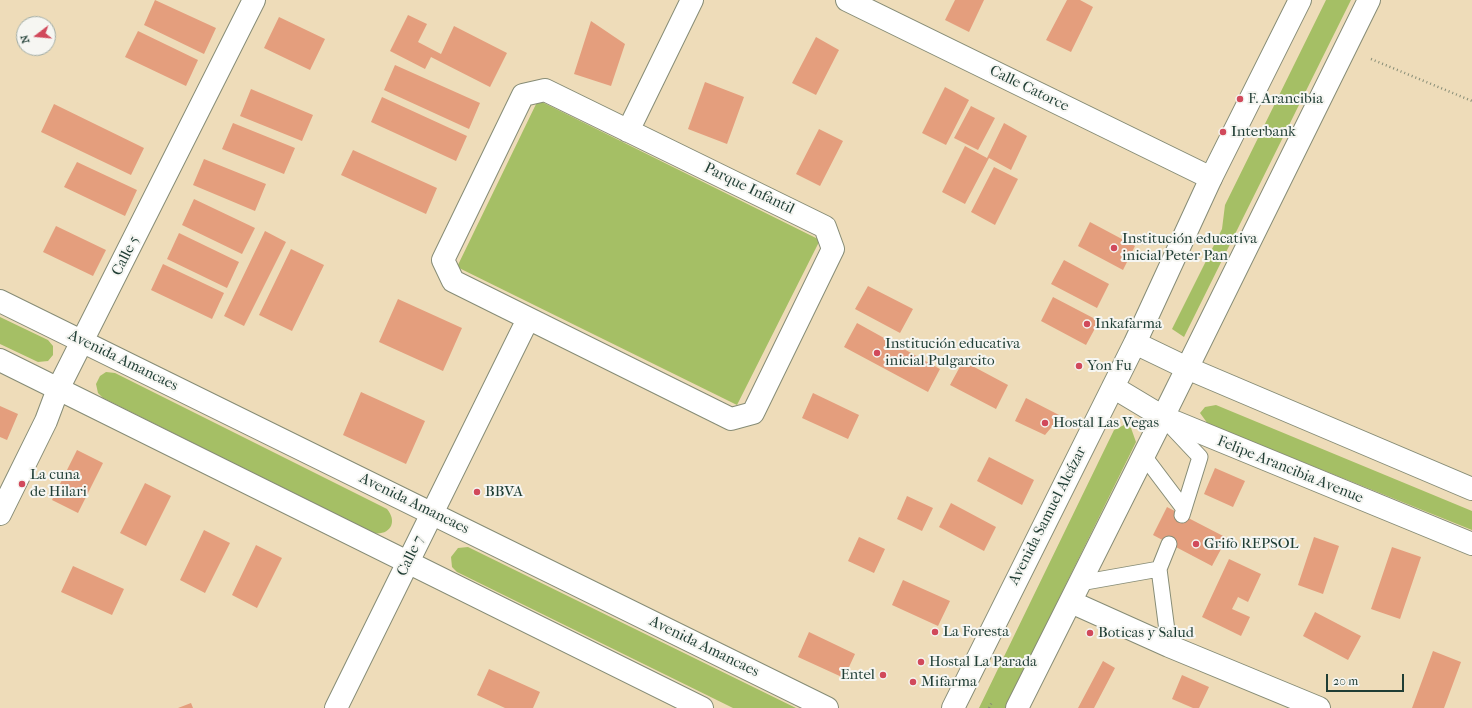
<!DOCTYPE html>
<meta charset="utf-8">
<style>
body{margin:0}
#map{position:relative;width:1472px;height:708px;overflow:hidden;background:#eedcb9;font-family:"IM FELL French Canon",serif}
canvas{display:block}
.north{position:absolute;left:16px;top:16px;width:40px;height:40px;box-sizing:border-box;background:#f6f6f2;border:1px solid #a0aca6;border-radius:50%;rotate:254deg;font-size:11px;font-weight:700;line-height:16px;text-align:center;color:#1f3d34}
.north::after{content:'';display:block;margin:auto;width:14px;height:18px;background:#d1495b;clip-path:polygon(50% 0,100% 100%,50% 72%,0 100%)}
.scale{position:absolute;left:1326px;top:674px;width:78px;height:18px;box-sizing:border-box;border:2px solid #1f3d34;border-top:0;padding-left:5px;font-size:12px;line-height:14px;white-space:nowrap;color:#1f3d34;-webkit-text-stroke:3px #f6f6f2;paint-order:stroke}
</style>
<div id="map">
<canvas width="1472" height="708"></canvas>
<div class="north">N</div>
<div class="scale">20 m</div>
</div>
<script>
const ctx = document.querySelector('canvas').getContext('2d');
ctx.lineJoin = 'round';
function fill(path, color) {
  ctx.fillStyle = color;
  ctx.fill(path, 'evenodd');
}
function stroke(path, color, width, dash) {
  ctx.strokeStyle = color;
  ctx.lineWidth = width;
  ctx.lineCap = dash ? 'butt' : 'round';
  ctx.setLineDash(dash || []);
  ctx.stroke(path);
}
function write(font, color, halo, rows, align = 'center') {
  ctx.font = font + ' "IM FELL French Canon",serif';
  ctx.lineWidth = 4;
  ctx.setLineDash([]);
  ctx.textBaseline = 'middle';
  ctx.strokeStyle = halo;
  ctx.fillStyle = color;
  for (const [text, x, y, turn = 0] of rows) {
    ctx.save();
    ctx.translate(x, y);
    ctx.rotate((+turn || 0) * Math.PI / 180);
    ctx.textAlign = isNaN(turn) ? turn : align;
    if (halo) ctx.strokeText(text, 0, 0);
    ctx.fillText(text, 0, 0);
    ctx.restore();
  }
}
const green = new Path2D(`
 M1326,0h25l-167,337 -12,-8 50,-100 3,-24z
 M538,100l282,140 -83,165 -280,-138z
 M0,317l48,23 5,6v9l-5,6 -10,1 -38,-18z
 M106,372l9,1 272,136c11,13 3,27 -14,24l-270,-135 -5,-5 -2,-9 4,-8z
 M1216,405l256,106v19l-264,-106 -8,-11 5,-6z
 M1124,425l7,3 5,14 -131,266h-26l135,-278z
 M468,547l328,161h-63l-276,-136 -5,-5 -1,-10 7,-9z`);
const building = new Path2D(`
 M155,0l61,28 -12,26 -60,-29z
 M955,0h29l-15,32 -24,-12z
 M1067,0h13l13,7 -22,45 -25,-12z
 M408,15l19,9 -9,18 23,12 13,-28 53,27 -17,34 -59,-30 -6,12 -35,-18z
 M279,17l46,22 -15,31 -46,-22z
 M591,21l34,23 -14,42 -37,-12z
 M138,31l60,29 -12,26 -61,-29z
 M816,37l23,13 -23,45 -24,-12z
 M395,65l85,38 -11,26 -85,-39z
 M705,82l39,15 -17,47 -39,-15z
 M945,87l24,13 -23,45 -24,-12z
 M251,89l62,26 -11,26 -62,-25z
 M382,97l85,39 -11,25 -85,-39z
 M54,104l90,44 -13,27 -90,-43z
 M971,106l24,12 -17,32 -24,-12z
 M233,123l62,25 -11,26 -62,-25z
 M1004,123l23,13 -16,34 -22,-12 -24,46 -23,-12 23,-46 22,12z
 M819,129l24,12 -23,45 -24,-12z
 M353,150l84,38 -11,26 -85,-39z
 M204,159l62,25 -11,27 -62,-26z
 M77,162l60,28 -12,26 -61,-29z
 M994,167l24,12 -23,46 -24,-13z
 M194,199l61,29 -13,26 -60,-29z
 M1090,222l45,24 -12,24 -45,-24z
 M56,226l50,24 -13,26 -50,-24z
 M265,231l21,11 -42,84 -20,-10z
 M179,233l60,29 -12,26 -60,-29z
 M291,249l33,16 -32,66 -33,-16z
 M1064,260l45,24 -12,24 -46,-24z
 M163,264l61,29 -12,26 -61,-29z
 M868,286l45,23 -13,24 -45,-24z
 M1053,297l46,24 -13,24 -45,-24z
 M398,299l64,29 -19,43 -64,-29z
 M857,323l83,46 -12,23 -84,-45z
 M963,361l45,24 -12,24 -46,-24z
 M361,392l64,29 -19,43 -63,-29z
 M813,393l46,22 -11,24 -46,-21z
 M1026,398l35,18 -16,19 -30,-14z
 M0,406l18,8 -11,26 -7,-3z
 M77,450l26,13 -25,50 -26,-13z
 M989,457l45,23 -12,25 -45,-24z
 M1215,468l30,13 -12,26 -29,-13z
 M145,483l26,13 -25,50 -26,-13z
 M907,496l26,12 -11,23 -25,-12z
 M951,503l45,24 -12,24 -45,-24z
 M1167,507l60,31 -15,28 -59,-31z
 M204,530l26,13 -25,50 -25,-13z
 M859,537l26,12 -11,24 -26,-12z
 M1314,537l25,9 -16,48 -25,-9z
 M256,545l26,13 -25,50 -25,-13z
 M1392,547l29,10 -21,62 -29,-10z
 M1229,559l32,15 -13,28 -10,-5 -6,12 18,8 -9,19 -39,-19z
 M73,566l51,23 -12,26 -51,-23z
 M903,580l47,21 -12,25 -46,-21z
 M1315,612l46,24 -13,24 -45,-24z
 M809,632l46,22 -11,24 -46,-21z
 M1433,651l28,11 -17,46h-32z
 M1103,661l12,7 -21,40h-16z
 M489,669l51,23 -7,16h-28l-28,-13z
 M1182,675l27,12 -10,21h-6l-21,-9z
 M191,703l2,5h-15z`);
const path = new Path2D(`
 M1371,59l101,42
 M989,708l3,-6`);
const service = new Path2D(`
 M1167,422l33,35 -18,58
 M1144,456l40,53
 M1080,583l79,-14
 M1169,646l-10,-77 10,-25`);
const minor = new Path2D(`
 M847,0l364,178
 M545,90l280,137 8,22 -80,164 -22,6 -278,-138 -10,-21 80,-165z
 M628,131l64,-131
 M0,514l46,-93 12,-32 196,-389
 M1071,602l98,44 150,62
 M336,708l192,-389`);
const tertiary = new Path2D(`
 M0,301l827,407
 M0,360l702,348`);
const secondary = new Path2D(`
 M1135,343l52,25 285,121
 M1113,387l50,30 309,127
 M953,708l182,-365 76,-165 89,-178
 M1017,708l146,-291 206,-417`);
const markers = [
 [1240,99,4,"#d1495b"],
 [1223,132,4,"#d1495b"],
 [1114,248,4,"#d1495b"],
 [1087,324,4,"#d1495b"],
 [877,353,4,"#d1495b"],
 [1079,366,4,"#d1495b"],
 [1045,423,4,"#d1495b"],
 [22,484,4,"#d1495b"],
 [477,492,4,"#d1495b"],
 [1196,544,4,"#d1495b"],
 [935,632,4,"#d1495b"],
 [1090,633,4,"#d1495b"],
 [921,662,4,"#d1495b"],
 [883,675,4,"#d1495b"],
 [913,682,4,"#d1495b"]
];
const streetNames = [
 ["Calle Catorce",1029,89,26],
 ["Parque Infantil",749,189,26],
 ["Calle 5",126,256,-63],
 ["Avenida Amancaes",123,361,26],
 ["Felipe Arancibia Avenue",1290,470,22],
 ["Avenida Amancaes",414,504,26],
 ["Avenida Samuel Alcázar",1048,516,-63],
 ["Calle 7",411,556,-64],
 ["Avenida Amancaes",704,647,26]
];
const poiNames = [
 ["F. Arancibia",1248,99],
 ["Interbank",1231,132],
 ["Institución educativa",1122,239],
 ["inicial Peter Pan",1122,256],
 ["Inkafarma",1095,324],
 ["Institución educativa",885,344],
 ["inicial Pulgarcito",885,361],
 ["Yon Fu",1087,366],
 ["Hostal Las Vegas",1053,423],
 ["La cuna",30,475],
 ["de Hilari",30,492],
 ["BBVA",485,492],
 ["Grifo REPSOL",1204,544],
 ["La Foresta",943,632],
 ["Boticas y Salud",1098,633],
 ["Hostal La Parada",929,662],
 ["Entel",875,675,"right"],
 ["Mifarma",921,682]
];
fill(green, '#a5bf65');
fill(building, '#e49e7d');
stroke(service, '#868c76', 17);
stroke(minor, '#868c76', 24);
stroke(tertiary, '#868c76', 24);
stroke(secondary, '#868c76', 24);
stroke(path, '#868c76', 2.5, [1, 3]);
stroke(service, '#fff', 15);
stroke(minor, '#fff', 22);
stroke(tertiary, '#fff', 22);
stroke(secondary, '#fff', 22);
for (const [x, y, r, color] of markers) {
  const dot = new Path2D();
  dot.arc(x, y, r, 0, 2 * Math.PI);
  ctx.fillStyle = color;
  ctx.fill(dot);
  stroke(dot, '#f6f6f2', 1.5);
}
write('15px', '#1f3d34', '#f6f6f2', streetNames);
write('15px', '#1f3d34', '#f6f6f2', poiNames, 'left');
</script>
